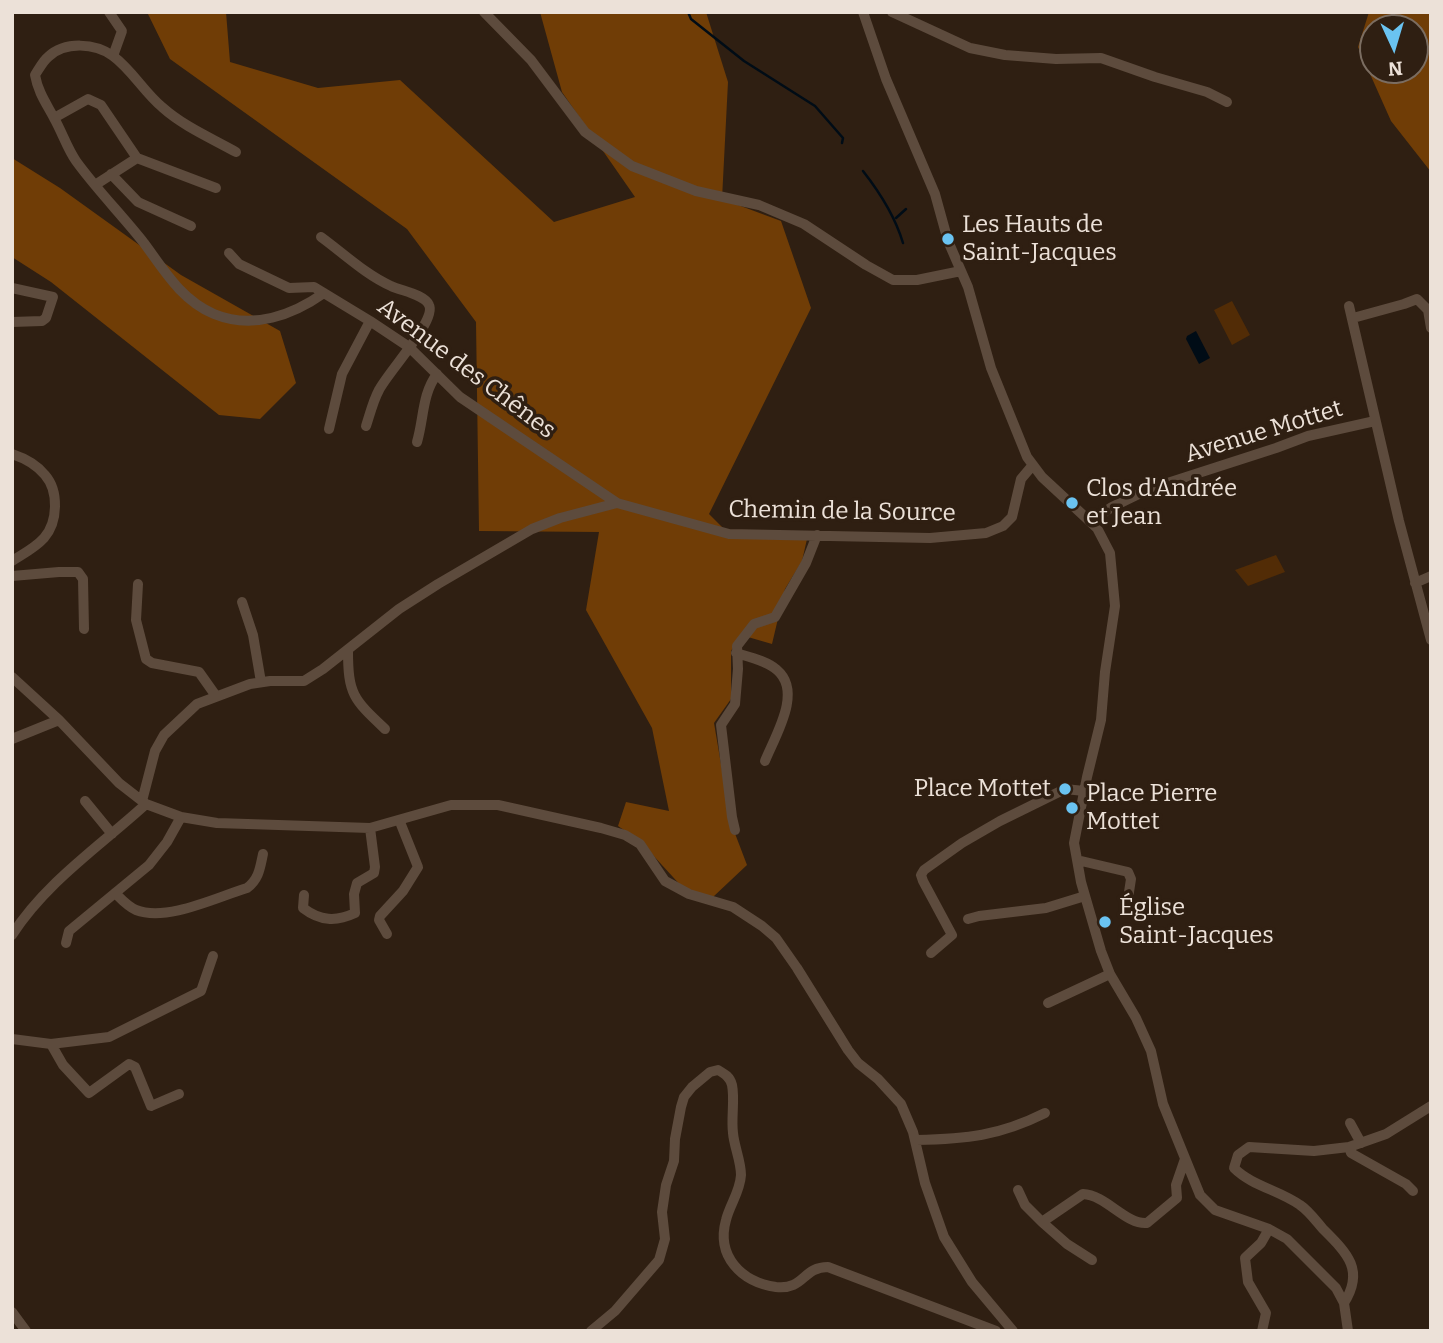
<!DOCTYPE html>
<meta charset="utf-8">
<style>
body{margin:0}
#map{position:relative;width:1443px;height:1343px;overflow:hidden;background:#2f1f12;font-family:Bitter,serif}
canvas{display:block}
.frame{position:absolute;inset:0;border:14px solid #ece1d8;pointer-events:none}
.north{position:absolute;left:1359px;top:14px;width:70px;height:70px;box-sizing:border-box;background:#2f1f12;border:2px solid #7b6d61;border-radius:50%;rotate:176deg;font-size:19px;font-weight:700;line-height:28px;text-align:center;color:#ece1d8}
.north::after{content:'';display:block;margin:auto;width:24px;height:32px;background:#6ac3f1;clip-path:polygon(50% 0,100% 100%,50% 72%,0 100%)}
</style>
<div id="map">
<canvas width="1443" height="1343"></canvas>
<div class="frame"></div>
<div class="north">N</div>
</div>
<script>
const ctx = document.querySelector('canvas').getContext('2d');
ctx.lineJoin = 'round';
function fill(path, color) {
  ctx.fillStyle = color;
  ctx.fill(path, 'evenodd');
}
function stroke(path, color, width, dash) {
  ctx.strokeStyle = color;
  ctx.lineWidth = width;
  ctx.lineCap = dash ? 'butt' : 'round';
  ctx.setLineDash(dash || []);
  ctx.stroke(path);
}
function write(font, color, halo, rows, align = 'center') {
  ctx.font = font + ' Bitter,serif';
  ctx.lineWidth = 7;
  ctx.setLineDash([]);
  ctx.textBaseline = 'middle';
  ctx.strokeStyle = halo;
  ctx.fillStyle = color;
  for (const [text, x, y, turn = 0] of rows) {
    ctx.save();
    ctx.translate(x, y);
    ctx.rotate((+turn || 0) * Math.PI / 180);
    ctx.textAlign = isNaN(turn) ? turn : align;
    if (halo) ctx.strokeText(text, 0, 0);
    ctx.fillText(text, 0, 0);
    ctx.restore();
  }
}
const green = new Path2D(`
 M1232,301l18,34 -18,10 -18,-35z
 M1276,555l9,17 -37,14 -13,-16z`);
const forest = new Path2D(`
 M147,12h79l4,50 88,26 82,-8 154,142 81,-25 -73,-105 -22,-80h166l22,70 -6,117 59,22 30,87 -102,206 16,16 82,9 -5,22 -17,28 -13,55 -31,-9 -10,16v48l-17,24 17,100 16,42 -34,32 -30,-9 -43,-47 -22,-15 8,-24 43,9 -17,-83 -66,-118 13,-78 -120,-1 -3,-209 -69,-93 -237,-170z
 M1369,12h62v160l-40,-51 -33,-74zM1373,28h42v42h-42z
 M12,158l48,30 121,87 99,56 16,52 -36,36 -41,-4 -168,-133 -39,-25z`);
const water = new Path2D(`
 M1196,331l14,27 -11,6 -13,-25 1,-3z`);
const stream = new Path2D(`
 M688,12l3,7 53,42 71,45 28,32 -1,5
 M863,171c18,23 32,45 40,72
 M896,218l10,-9`);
const minor = new Path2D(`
 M109,12l13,19 -9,25
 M484,12l47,48 54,72 47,34 64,25 63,14 45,19 62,41 27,15h24l44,-9
 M863,12l23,67 49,115 13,47 20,46 23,81 36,89 15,20 55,51 13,25 5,53 -10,66 -4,48 -14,57 -13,66 7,39 20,69 9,23 26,44 15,33 12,53 37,91 15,15 54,19 18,10 49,49 8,15 4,28
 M892,12l78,36 35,7 51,4 45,-1 54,19 52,15 20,10
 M54,118l34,-19 13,6 36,53 -42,27
 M236,152c-25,-14 -53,-26 -74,-45 -18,-15 -30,-37 -49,-51 -18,-13 -48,-15 -65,1 -5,4 -9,12 -13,18 3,17 11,28 19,43 8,14 13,30 22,43 21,29 46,54 68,82 20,27 37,57 70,71 39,16 79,1 110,-21
 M137,158l79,30
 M111,174l27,28 53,24
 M321,237c22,16 45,38 70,49 10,5 33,8 38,19 8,15 -41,67 -50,85 -6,11 -9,24 -13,36
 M229,253l10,11 50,24 25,-1 56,34 39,26 51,50 157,106
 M12,288l41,9 -7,21 -4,3 -30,1
 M1349,306l50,215 32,119
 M1353,318l51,-14 13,-5 11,11 3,18
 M329,429l13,-55 28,-53
 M417,442c7,-24 5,-48 20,-68
 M12,454c12,4 25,11 33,21 14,16 13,47 -1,63 -9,10 -21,16 -32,23
 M1091,521l21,-14 37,-18 127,-41 32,-12 67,-15
 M12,576l47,-4h19l5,7 1,50
 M1415,583l16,-7
 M138,584l-2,36 10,39 6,4 47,9 17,24
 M242,602l11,33 8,47
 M348,650c0,44 5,49 37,79
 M736,653c13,4 31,8 41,17 26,22 -2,66 -12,91
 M12,677l47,43 60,63 27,21 35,13 36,6 153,5 81,-23h47l103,23 24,7 15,9 25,37 24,13 44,13 29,19 14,12 21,30 51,82 10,13 20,16 23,25 12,28 12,51 19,54 28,45 41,49
 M12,739l47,-19
 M85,801l27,33
 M142,801l13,-50 9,-16 33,-31 53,-20 20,-3h34l19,-12 76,-60 39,-25 94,-55 28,-11 57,-15 112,31 201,4 56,-5 17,-7 9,-9 9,-38 11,-13
 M735,830l-3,-13 -11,-92 14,-21 3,-35 -1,-23 17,-22 21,-7 31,-54 11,-28
 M1077,860l51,12 3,7 -4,26
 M115,893c6,6 13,14 21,17 31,12 81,-13 111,-22 12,-9 13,-20 16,-34
 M304,895l-1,13c17,13 33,14 52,5l-1,-19 3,-11 17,-10 1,-6 -5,-39
 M968,919l11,-3 67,-8 39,-12
 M387,934l-8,-14 1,-4 23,-25 15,-24 -18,-45
 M12,935c34,-53 88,-89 134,-131
 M66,943l3,-12 80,-66 18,-23 14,-25
 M931,953l21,-18 -29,-54 -2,-6 3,-5 38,-27 38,-22 65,-32 19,2
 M1048,1003l62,-29
 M12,1039l39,5 58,-7 92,-46 12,-35
 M51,1044l12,21 26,28 40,-29 6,3 16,39 28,-12
 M1350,1123l11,20
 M916,1140c50,-1 83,-4 129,-27
 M1349,1147l2,6 55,31 7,7
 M1018,1190l7,15 17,17 41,-28c23,1 43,31 64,29l30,-25 -1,-13 9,-26
 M1042,1222l25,22 25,16
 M1344,1303c21,-33 3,-50 -21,-74 -7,-8 -14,-18 -23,-24 -21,-15 -48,-19 -66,-37l4,-13 11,-8 65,4 35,-4 37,-13 45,-28
 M12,1312l14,19
 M591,1331l24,-20 44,-51 6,-21 -3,-27 4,-27 8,-24 1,-22 6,-32 3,-10 8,-10 18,-15 8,-2c7,4 12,7 14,15 3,15 -1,32 1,48 1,13 8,28 8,42 -1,17 -11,29 -15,45 -10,36 15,62 50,67 29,3 26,-20 52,-20l168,64
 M1262,1331l4,-18 -18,-31 -3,-24 16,-15 8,-14`);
const markers = [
 [948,239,7,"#6ac3f1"],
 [1072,503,7,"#6ac3f1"],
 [1065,789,7,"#6ac3f1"],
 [1072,808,7,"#6ac3f1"],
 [1105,922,7,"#6ac3f1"]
];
const poiNames = [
 ["Les Hauts de",962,225],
 ["Saint-Jacques",962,253],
 ["Clos d'Andrée",1086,489],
 ["et Jean",1086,517],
 ["Place Mottet",1051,789,"right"],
 ["Place Pierre",1086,794],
 ["Mottet",1086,822],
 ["Église",1119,908],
 ["Saint-Jacques",1119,936]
];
const streetNames = [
 ["Avenue des Chênes",466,369,37],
 ["Avenue Mottet",1264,432,-17],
 ["Chemin de la Source",842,512,1]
];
fill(green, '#522c06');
fill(forest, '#703d06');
fill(water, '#000c16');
stroke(stream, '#000c16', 2.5);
stroke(minor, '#5d4b3d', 10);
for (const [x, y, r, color] of markers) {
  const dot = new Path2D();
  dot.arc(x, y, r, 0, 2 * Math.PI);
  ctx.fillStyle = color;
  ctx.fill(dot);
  stroke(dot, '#2f1f12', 2.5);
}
write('24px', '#ece1d8', '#2f1f12', poiNames, 'left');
write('24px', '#ece1d8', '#2f1f12', streetNames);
</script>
